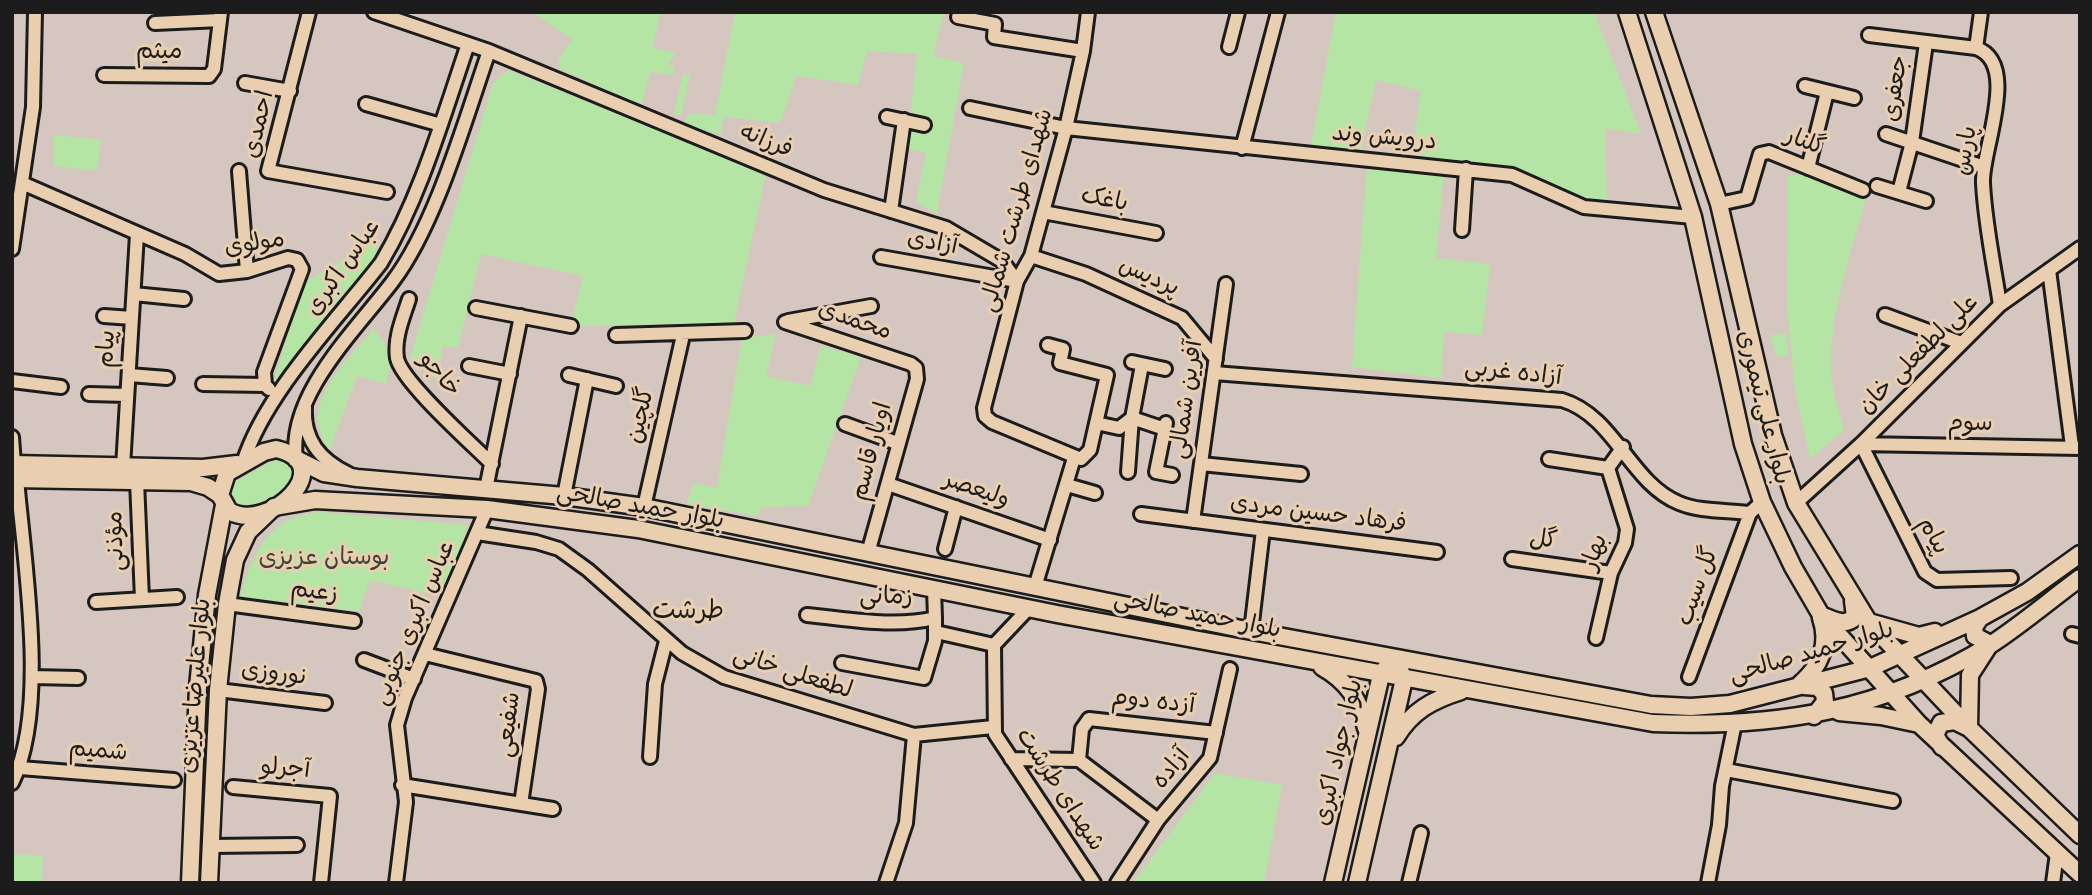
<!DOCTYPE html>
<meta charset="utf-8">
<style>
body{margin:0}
#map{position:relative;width:2092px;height:895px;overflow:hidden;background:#d5c7bf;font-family:"Indie Flower",sans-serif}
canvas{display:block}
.frame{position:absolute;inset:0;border:14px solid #1c1c1c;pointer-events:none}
</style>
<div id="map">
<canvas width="2092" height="895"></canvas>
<div class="frame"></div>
</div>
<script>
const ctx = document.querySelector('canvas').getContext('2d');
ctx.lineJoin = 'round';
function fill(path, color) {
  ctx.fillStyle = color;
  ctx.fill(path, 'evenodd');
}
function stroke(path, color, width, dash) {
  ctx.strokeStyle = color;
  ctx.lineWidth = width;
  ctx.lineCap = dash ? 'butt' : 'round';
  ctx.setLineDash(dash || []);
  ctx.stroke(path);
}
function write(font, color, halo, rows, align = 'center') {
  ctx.font = font + ' "Indie Flower","Playpen Sans Arabic",sans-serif';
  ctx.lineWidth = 6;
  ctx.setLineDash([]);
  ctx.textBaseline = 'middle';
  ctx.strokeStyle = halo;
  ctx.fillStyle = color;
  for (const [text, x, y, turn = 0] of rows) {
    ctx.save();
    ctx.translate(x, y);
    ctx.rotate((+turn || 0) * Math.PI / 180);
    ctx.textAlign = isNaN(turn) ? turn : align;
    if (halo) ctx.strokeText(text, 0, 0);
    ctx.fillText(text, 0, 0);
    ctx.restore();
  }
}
const green = new Path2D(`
 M531,12h129l-7,36 22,5 -7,12 7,2 -2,8 -23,-3 -9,34 -81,-37 -2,-8 14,-22z
 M735,12h208l-9,44 30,7 -27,150 -21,-11 10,-49 -19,-4 10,-95 -50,-3 -9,34 -61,-9 -17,47 -57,-6 -2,17 -37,-8 4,-13 27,2z
 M1336,12h258l47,122 -36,-6 2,73 -24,-1 -69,-32 -102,-13 9,-64 -45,-11 -15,71 -50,-6z
 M508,70l258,103 -32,150 -163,3 12,-50 -102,-22 -23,93h-16l-3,34 -29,-23 83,-275z
 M683,74l7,1 -9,41 -7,-2z
 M54,135l47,5 -4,31 -43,-5z
 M1367,164l77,6 -8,88 54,6 -8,71 -38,-3 -3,46 -89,-11z
 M1809,172l57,26c-15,55 -37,116 -35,174 1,20 8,39 13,58l-34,29 -15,-70 -8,-82 1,-131z
 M377,241l-1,17 -103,125 31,-101z
 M373,329c18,19 20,29 13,55l-29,-8 -27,74c-35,-45 16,-87 43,-121z
 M1786,333l2,22 -11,2 -7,-22z
 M776,334l-10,42 44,10 11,-40 40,11 -53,149 -46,1 -4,9 -71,-12 6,-21 24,5 25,-150z
 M276,459c11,2 15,5 20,15l-5,14 -43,23c-15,-4 -22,-10 -19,-26z
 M320,512l148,13 -25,72 -73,-17 -11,31 -119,-14c14,-46 27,-80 80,-85z
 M1215,773l67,12 -18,98h-131z
 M12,854l31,2 -1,27h-30z`);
const minor = new Path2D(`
 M309,12l-41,159 119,21
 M374,12l115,39 335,139 122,38 56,33 15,20
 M958,17l37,7 -1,13 89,14
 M155,23l65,-3
 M1869,35l107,13c45,15 5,104 7,135 2,41 11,82 17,122
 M1229,47l9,-35
 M1976,48l5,-36
 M104,75l105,1 5,-7 7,-57
 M245,83l45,8
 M1805,86l49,12
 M366,104l75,21
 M970,108l96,20 446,47 72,32 109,10
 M887,117l37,8
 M1886,134l98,33
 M1242,148l36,-136
 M1808,168l19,-76
 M239,171l8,100
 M22,183l163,71 34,20 28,-3 41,-13 9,2 5,9 -38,103 1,13
 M1877,186l49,15
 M1899,192l13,-50 14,-99
 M1719,204l28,-6 13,-44 9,-2 94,38
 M891,211l13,-91
 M1043,212l113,21
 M1462,230l4,-61
 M12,249l21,-142 2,-95
 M1031,256l55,18 96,44 34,41
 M881,257l136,24
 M2049,270l23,176
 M134,294l50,5
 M409,299c-6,19 -15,39 -12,59 4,23 75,86 95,106
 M476,308l95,18
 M1885,315l76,28
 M104,316l28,2
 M788,321l83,-15
 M785,322l126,42 5,4 1,11 -49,174
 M616,335l129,-4
 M1048,345l15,4 -3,14 47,12 -17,75 -9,9 -89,-37 -7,-6 -1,-8 33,-127 14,-25 35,-128 17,-77 5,-39
 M1132,362l33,7
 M469,366l41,8
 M1214,373l348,27c53,16 68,83 117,103 21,9 48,7 71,10l12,-11
 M129,375l38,3
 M569,375l47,11
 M12,381l49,6
 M203,384l62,1 4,4
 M89,394l38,1
 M305,407c-2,33 15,53 44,67
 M1132,418l33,11
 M1096,423l23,5 13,-10
 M1166,423l-10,49 16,3
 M845,424l52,19
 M12,437l2,27
 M296,459c-9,-64 61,-130 97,-178 43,-57 72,-161 96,-230
 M1549,459l59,9
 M243,463c22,-70 93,-142 138,-200 40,-67 62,-146 87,-219
 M1201,464l100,10
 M123,467l14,-233
 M1128,472l4,-54 10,-53
 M137,481l5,118
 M888,484l162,56
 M1067,485l28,8
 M486,489l35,-173
 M564,496l23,-117
 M1796,503l65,-59 139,-139 80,-57
 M644,507l39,-172
 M1141,514l296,38
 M1193,521l33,-237
 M477,533l59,9 23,7 29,21 94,83 42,24 190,58 79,-8
 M945,549l11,-42
 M1512,559l99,14
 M2011,578l-74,2 -12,-8 -64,-128 219,4
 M1035,587l39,-129
 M96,602l81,-5
 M227,604l127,17
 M1029,608l-35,37 1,89 99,149
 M807,615c43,4 86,13 128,3l-1,-29
 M1251,631l12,-101
 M936,632l58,13
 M2072,634l8,2
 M1596,638l15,-65 14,-30 2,-14 -19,-61 15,-21
 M425,654l111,27 2,8 -17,115
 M364,660l50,19
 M842,663l82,15 11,-37v-23
 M32,677l46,1
 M1689,677l61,-164
 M218,690l107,13
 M650,757l5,-73 11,-43
 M1011,759l68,1 79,60
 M1079,760l3,-31 7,-10 127,14
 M20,768l154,12
 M1726,770l167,31
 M12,783c37,-74 12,-221 5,-304
 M402,785l151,24
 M233,787l97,9 -9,87
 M210,846l87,-1
 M396,883l10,-81 -9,-77 8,-27 82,-189
 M886,883l20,-60 8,-88
 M1117,883l41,-63 52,-62 20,-89
 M1409,883l12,-50
 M1708,883l11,-58 3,-39 13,-63
 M2053,883l4,-30`);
const major = new Path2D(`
 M1627,12l66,205 50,227 19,58 31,65 28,48 98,109 161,150
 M1654,12l65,192 54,231 23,68 72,118 101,107 111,107
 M276,449c65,15 -7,85 -47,62l-9,-16 7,-22 37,-21z
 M296,459l28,14 33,5 207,18 80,11 607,124 400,74 40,2 39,-3 140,-36 110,-50 47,-26 53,-38
 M12,464l191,4 34,-4
 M12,479l179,3 17,5 12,8
 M1823,616c11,4 22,11 32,1l-2,-16
 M1869,622l50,14 16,-4
 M1322,667c25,14 38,33 44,61
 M1800,684c20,-17 30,-40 21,-66
 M1804,686l13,1 7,6 1,9 -11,14
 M1839,712l42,4 38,8
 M1969,728l1,-53 20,-31 -15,-8 -1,-9 6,-9
 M1396,737c16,-26 36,-37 65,-46
 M1942,747l-7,-12 6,-12 14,-2 12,6
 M190,883l8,-196 9,-92 17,-90
 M209,883l9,-193 9,-86 8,-44 13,-28 26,-25 41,-7 172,9 151,20 419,85 596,109c125,5 229,-12 337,-78 31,-20 60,-45 90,-67
 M1333,883l48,-208 5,-7
 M1357,883l47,-204 -4,-9`);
const streetNames = [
 ["میثم",159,54],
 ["جعفری",1898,89,-82],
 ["احمدی",261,125,-77],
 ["درویش‌ وند",1384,140,5],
 ["فرزانه",765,143,22],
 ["گلنار",1804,144,21],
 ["پارس",1968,151,-81],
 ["باغک",1104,202,11],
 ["شهدای طرشت شمالی",1019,211,-74],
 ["آزادی",932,245,10],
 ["مولوی",255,246,-9],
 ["عباس اکبری",345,269,-55],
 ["پردیس",1148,279,24],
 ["محمدی",854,323,19],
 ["پیام",109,349,-87],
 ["علی لطفعلی خان",1920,356,-45],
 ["آزاده غربی",1513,375,6],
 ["خاجو",438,376,49],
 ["آفرین شمالی",1189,400,-82],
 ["بلوار علی تیموری",1761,408,76],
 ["گلچین",643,416,-77],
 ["سوم",1970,426],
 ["اویار قاسم",874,452,-75],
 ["ولیعصر",976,492,19],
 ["بلوار حمید صالحی",640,509,10],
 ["فرهاد حسین مردی",1318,516,7],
 ["پیام",1931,537,61],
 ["مؤذنی",118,541,-92],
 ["گل",1543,542,8],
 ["بهار",1597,553,-71],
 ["گل سیب",1700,587,-70],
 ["زعیم",314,594,7],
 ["زمانی",886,599,1],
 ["بلوار حمید صالحی",1197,617,11],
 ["عباس اکبری جنوبی",416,624,-67],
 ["بلوار حمید صالحی",1812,655,-16],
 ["لطفعلی خانی",792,675,18],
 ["نوروزی",274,676,7],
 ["بلوار علیرضا عزیزی",198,686,-85],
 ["آزده دوم",1153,704,6],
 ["شفیعی",511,725,-83],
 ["شمیم",98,753,5],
 ["بلوار جواد اکبری",1341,753,-77],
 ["آزاده",1173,770,-51],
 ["آجرلو",285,771,5],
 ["شهدای طرشت",1058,791,57]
];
const parkNames = [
 ["بوستان عزیزی",324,560]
];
const neighbourhoodNames = [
 ["طرشت",688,614]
];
fill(green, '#b4e5a5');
stroke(minor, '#1c1c1c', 18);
stroke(major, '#1c1c1c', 21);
stroke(minor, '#e9cfb0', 12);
stroke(major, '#e9cfb0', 16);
write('24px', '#1c1c1c', '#e9cfb0', streetNames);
write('24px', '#3a4437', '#e9cfb0', parkNames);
write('26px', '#1c1c1c', '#e9cfb0', neighbourhoodNames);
</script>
